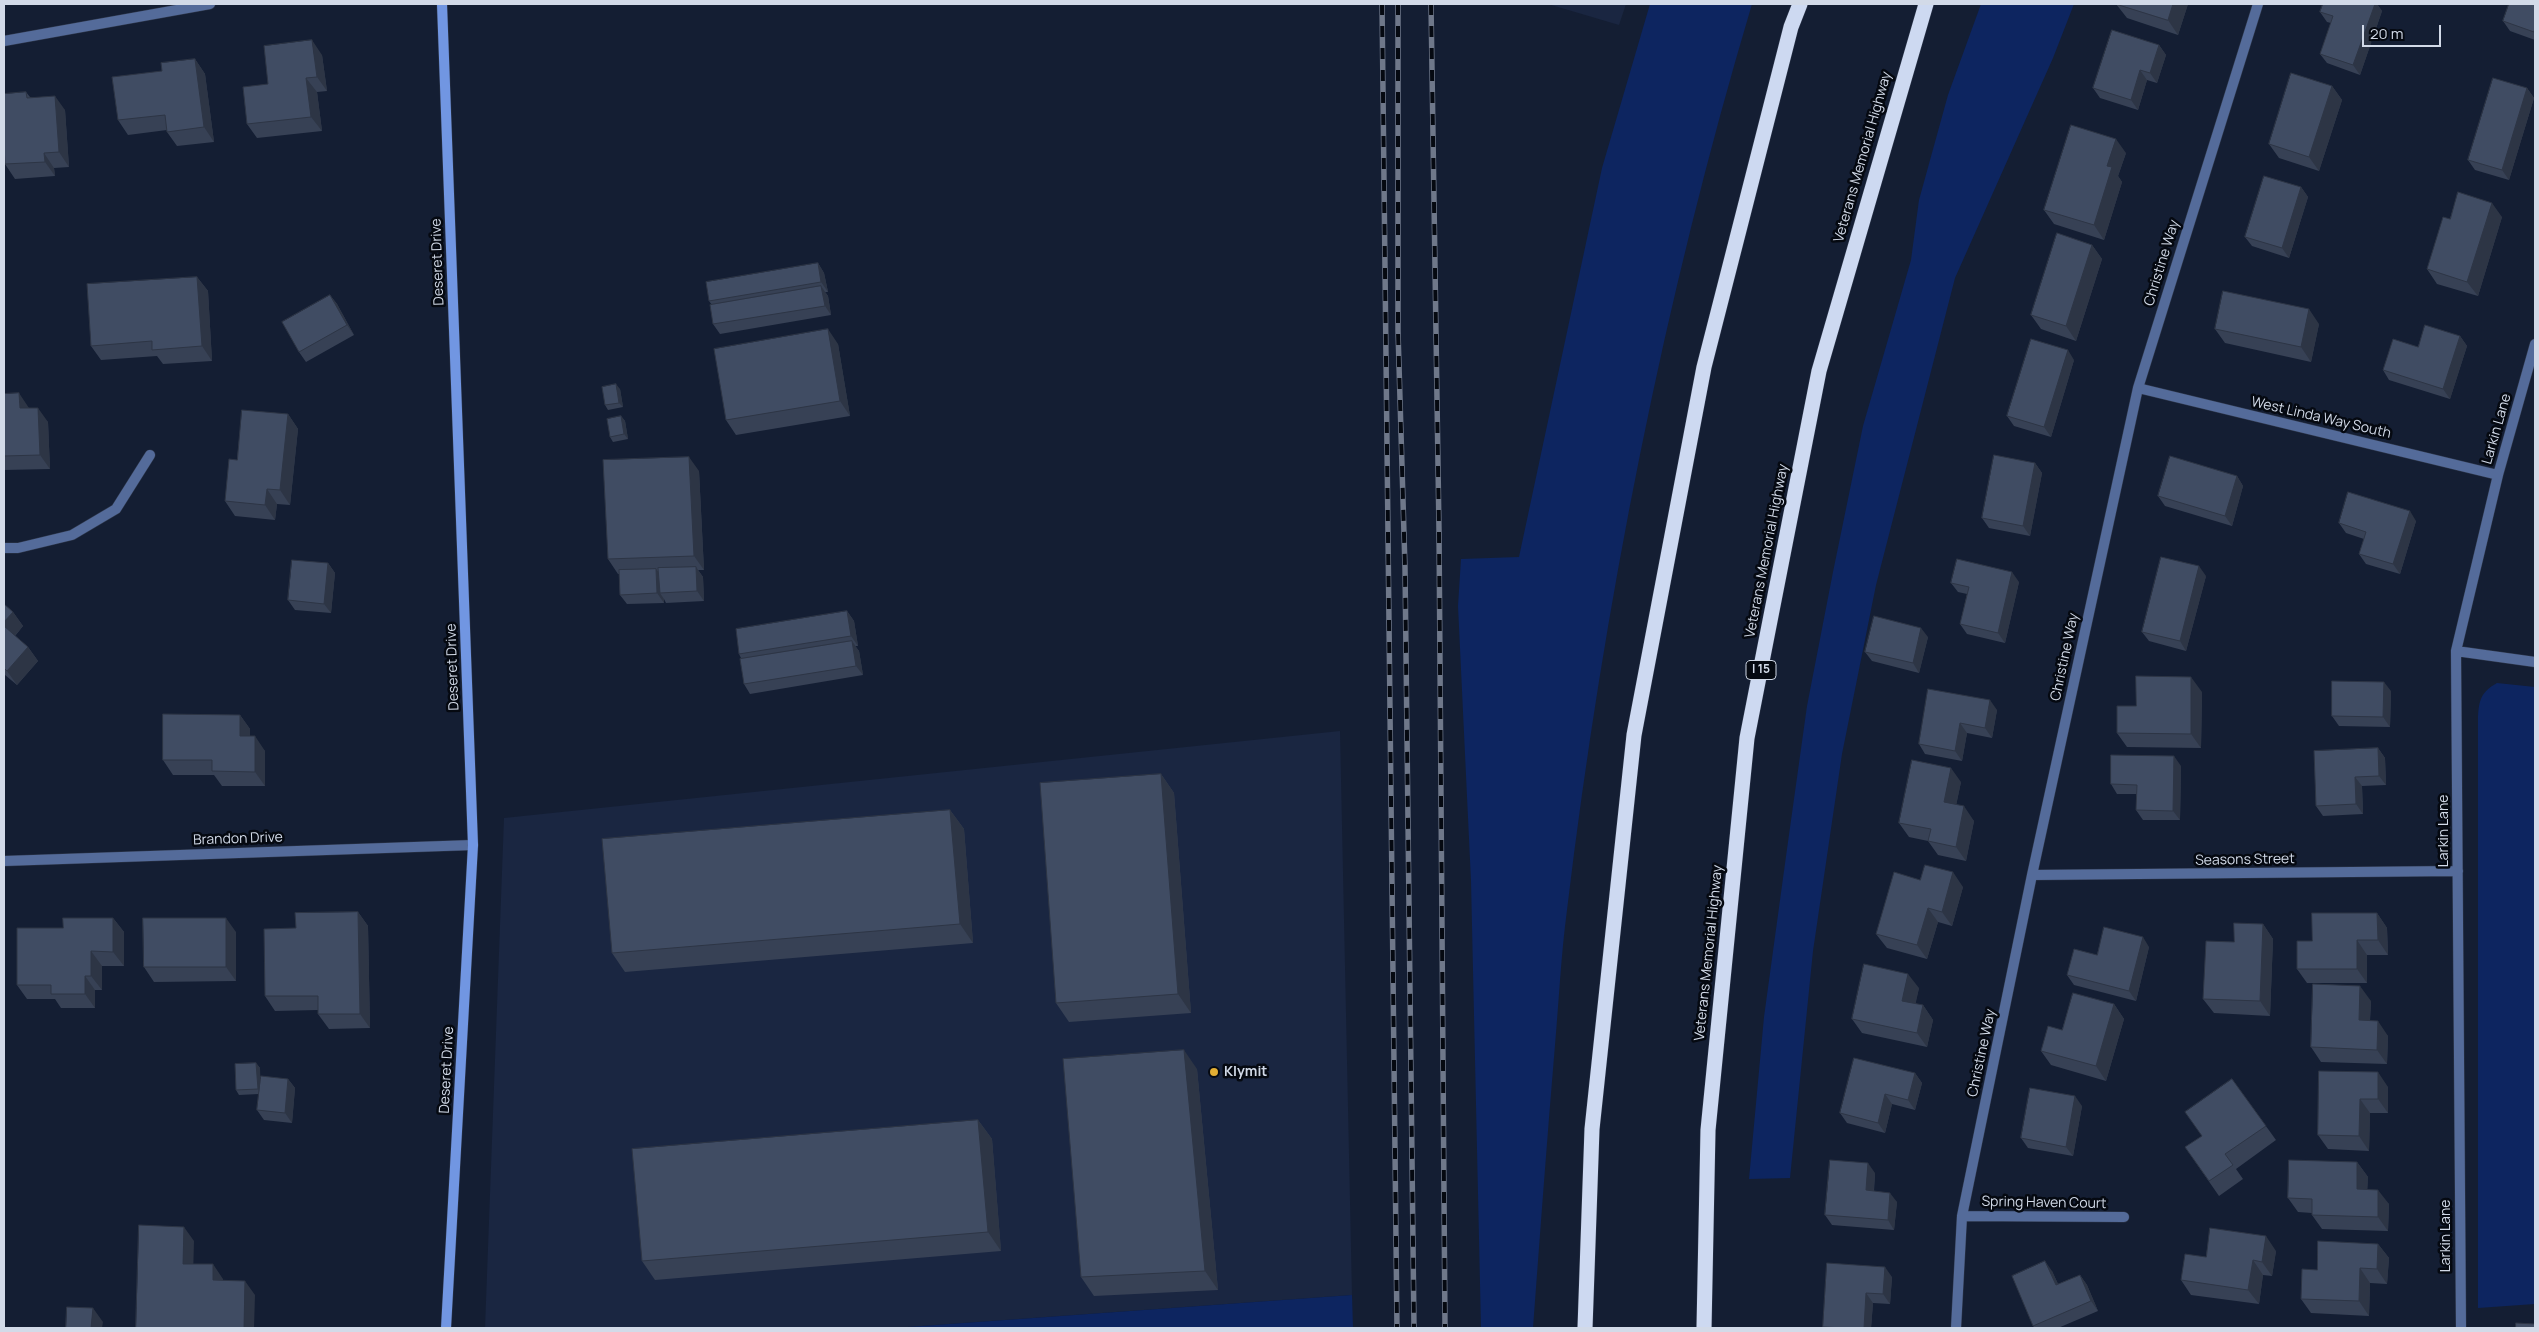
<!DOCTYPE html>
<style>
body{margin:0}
#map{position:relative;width:2539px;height:1332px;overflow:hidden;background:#141e33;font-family:Manrope,sans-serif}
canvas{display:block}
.frame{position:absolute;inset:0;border:5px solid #d2dae8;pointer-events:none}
.scale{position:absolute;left:2362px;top:25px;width:79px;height:22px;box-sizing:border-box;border:2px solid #d2dae8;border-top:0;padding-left:6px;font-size:15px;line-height:18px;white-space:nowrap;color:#d2dae8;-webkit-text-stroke:4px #050911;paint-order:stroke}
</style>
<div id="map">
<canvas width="2539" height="1332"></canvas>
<div class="frame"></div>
<div class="scale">20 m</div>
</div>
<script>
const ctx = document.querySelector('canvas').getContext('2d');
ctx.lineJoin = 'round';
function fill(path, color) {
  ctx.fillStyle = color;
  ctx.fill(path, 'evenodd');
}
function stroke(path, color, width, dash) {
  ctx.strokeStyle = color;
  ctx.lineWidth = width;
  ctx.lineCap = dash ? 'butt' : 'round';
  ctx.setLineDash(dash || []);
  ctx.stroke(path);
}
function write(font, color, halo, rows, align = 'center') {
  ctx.font = font + ' Manrope,sans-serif';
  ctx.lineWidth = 5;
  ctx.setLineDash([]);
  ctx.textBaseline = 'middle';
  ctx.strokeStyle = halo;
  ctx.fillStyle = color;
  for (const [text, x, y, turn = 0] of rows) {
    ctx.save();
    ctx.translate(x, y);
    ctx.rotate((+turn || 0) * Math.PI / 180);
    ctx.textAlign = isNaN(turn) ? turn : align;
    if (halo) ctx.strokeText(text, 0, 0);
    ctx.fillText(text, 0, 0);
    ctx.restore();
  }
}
const built = new Path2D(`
 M1548,4h78l-7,21z
 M1340,731l12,564 -458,33h-409l19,-510z`);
const green = new Path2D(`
 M1650,4h102c-88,295 -148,600 -185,906 -6,45 -8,90 -12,135 -8,94 -15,189 -22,283h-52l-10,-447 -13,-275 3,-47 58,-2 83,-389z
 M1981,4h93l-21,54 -98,220 -79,307 -34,169 -29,197 -23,227 -41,1 15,-162 23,-168 20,-143 26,-134 30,-146 48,-166 8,-60 29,-105z
 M2497,683l38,4v617l-57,4v-591c1,-17 3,-25 19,-34z
 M1352,1295l1,33h-459z`);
const street = new Path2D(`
 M4,41l206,-37
 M2138,388l360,87
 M4,548h14l54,-13 44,-26 34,-54
 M2456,651l79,11
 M4,861l469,-16
 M2032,875l426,-4
 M1962,1216l162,1
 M1956,1328l6,-112 70,-341 106,-487 120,-384
 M2461,1328l-5,-677 42,-176 37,-131`);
const secondary = new Path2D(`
 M442,4l31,841 -27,483`);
const highway = new Path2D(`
 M1585,1328l7,-199 42,-394 70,-368 87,-340 9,-23
 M1704,1328l4,-198 39,-392 72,-367 107,-367`);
const rail = new Path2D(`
 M1382,4l15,1324
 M1398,4v327l7,237 9,760
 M1431,4l8,526 6,798`);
const wall = new Path2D(`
 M2116,4h72l-10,31 -51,-17z
 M2375,4h2l5,7 -22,64 -33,-12 -7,-9 11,-31 -4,-1 -7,-10z
 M2535,4v36l-25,-9 -7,-10z
 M2159,45l7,10 -9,28 -10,-3 -9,30 -38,-12 -7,-10z
 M322,55l5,36 -10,1 5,39 -65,7 -10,-14 21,-40z
 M195,59l10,15 9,68 -37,4 -10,-14v-2l-39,5 -10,-15 44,-49z
 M2332,86l10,14 -23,71 -40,-13 -10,-14z
 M2527,88l7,10 -25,82 -34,-10 -7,-10z
 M26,92l4,5 35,13 4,57 -15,1 1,8 -40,3 -10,-15z
 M2126,153l-8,23 4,6 -18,58 -50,-16 -10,-14z
 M2301,187l7,10 -19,61 -37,-12 -7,-9z
 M2502,217l-24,79 -41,-12 -10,-15 23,-50z
 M2092,245l10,14 -26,82 -35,-12 -10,-14z
 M818,263l6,10 4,19h-3l3,4 3,19 -111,19 -7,-10 -1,-19 -3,-4z
 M197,277l11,14 4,70 -49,3 -6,-8 -56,4 -10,-14z
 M330,295l7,9 17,31 -48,27 -7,-10z
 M2319,324l-8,38 -86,-19 -10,-14z
 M2460,336l7,10 -17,53 -61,-19 -6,-10 35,-23z
 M838,344l12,72 -114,19 -10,-15z
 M2074,360l-23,77 -37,-11 -7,-10z
 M620,389l3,18 -15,3 -3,-5z
 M4,394l25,14 19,14 2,47 -46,1z
 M288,414l10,15 -8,76 -13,-1 -2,16 -40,-4 -10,-15 12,-41z
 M621,416l4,5 3,18 -15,3 -3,-5z
 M2035,463l7,10 -12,63 -41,-8 -7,-10z
 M699,471l5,99h-6l5,7 1,24 -38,2 -2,-4v4l-37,1 -7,-9 -1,-21h-1l-10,-15z
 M2237,476l6,10 -11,40 -67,-20 -7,-10z
 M2416,521l-16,53 -34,-10 -7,-10 5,-15 -18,-6 -7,-10z
 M328,563l7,10 -4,40 -36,-3 -7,-10z
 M2206,576l-20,75 -37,-10 -7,-9z
 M2019,582l-14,61 -38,-9 -7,-10 7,-30 -9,-2 -7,-9z
 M4,604l9,8 10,14 -8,10 13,11 10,14 -21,24 -12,-10 -1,1z
 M847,611l7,10 4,25h-3l4,5 4,24 -113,19 -6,-10 -3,-26 -2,-4z
 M1928,637l-9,36 -47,-12 -7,-9z
 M1928,689l69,21 -5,28 -25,-5 -5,28 -37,-7 -6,-10z
 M2391,691l-1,36 -51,-1 -7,-10z
 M2202,692l-1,56 -74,-1 -10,-14 19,-27z
 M240,715l10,14v7l15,15v35h-43l-8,-11h-41l-10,-15z
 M2378,748l7,10 1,27 -24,1 1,28 -40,2 -7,-10z
 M2181,766l-1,54h-37l-7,-10v-16h-19l-6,-10z
 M1161,774l13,19 17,220 -122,9 -13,-19z
 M1961,782l-5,23 18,16 -8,40 -28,-6 -10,-14 -19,-4 -10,-14z
 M950,810l14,19 9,114 -348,29 -13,-19z
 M1920,880l43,7 -11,39 -14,-4 -11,37 -40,-11 -11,-14z
 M358,912l10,14 2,102 -41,1 -11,-15v-4l-43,1 -10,-15 31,-68z
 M2377,913l10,15 1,27h-21v28h-60l-10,-14 15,-28z
 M113,918l11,14v34h-22v24h-7v18h-34l-6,-9h-28l-10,-14 46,-57z
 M2263,924l10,15 -3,77 -56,-3 -11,-14 31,-57z
 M236,932v49l-82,1 -10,-15z
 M2149,947l-13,54 -62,-16 -7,-10 30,-20z
 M1919,988l-4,16 8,1 10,15 -6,27 -65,-14 -10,-14z
 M2371,1001l-1,20 18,15 -1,28 -66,-2 -10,-15z
 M2114,1004l10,15 -18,62 -55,-16 -10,-14 21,-21z
 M256,1063l4,5v11h28l7,9 -3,35 -28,-3 -7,-10 2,-16 -20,1 -3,-5z
 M1197,1069l21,221 -124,6 -13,-19z
 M2319,1071l69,16v26h-18l-1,38 -41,-2 -10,-14z
 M1915,1073l7,10 -7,27 -23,-6 -7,29 -38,-10 -7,-10z
 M2232,1079l44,61 -40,29 7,10 -24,17 -34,-49 17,-11z
 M2082,1106l-9,50 -45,-8 -7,-10z
 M978,1120l14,19 9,112 -346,29 -13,-19z
 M2357,1162l11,15 -1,12 22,15 -1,27 -66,-2 -10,-14v-2l-14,-1 -10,-14z
 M1875,1173l-1,18 23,11 -3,28 -62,-5 -7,-10z
 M2378,1244l11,14 -2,26 -17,-1 -1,33 -58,-3 -10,-14 16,-29z
 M2276,1251l-4,25 -9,-1 -4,29 -68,-9 -10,-15 25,-23z
 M1827,1263l65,14 -2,27 -17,-1 -2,25h-48v-1z
 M2052,1271l6,13 22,-9 7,10 11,26 -40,17h-23l-2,-2z`);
const shadedWall = new Path2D(`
 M2173,4h15l-10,31 -10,-15z
 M2375,4h2l5,7 -22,64 -7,-10z
 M312,40l10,15 5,36 -10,-14z
 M2159,45l7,10 -9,28 -7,-10z
 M195,59l10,15 9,68 -10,-15z
 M2140,70l7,10 -9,30 -7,-10z
 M306,78l11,14 5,39 -11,-14z
 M2332,86l10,14 -23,71 -10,-14z
 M2527,88l7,10 -25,82 -7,-10z
 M55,96l10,14 4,57 -10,-15z
 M2116,139l10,14 -8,23 4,6 -18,58 -10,-15 13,-59z
 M44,153l10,15 1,8 -10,-14z
 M2301,187l7,10 -19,61 -7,-10z
 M2492,203l10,14 -24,79 -11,-14z
 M2092,245l10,14 -26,82 -10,-15z
 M818,263l6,10 4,19 -7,-10z
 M197,277l11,14 4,70 -10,-15z
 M821,286l7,10 3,19 -6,-9z
 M330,295l7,9 17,31 -7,-10z
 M2309,309l10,15 -8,38 -10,-15z
 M828,329l10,15 12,72 -10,-15z
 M2460,336l7,10 -17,53 -7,-10z
 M2068,350l6,10 -23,77 -7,-10z
 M616,384l4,5 3,18 -4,-4z
 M19,393l10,15h-9z
 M38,408l10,14 2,47 -10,-14z
 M288,414l10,15 -8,76 -10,-15z
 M621,416l4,5 3,18 -4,-5z
 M689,457l10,14 5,99 -10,-14z
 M2035,463l7,10 -12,63 -7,-10z
 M2237,476l6,10 -11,40 -7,-10z
 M267,489l10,15 -2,16 -10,-15z
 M2410,511l6,10 -16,53 -7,-10z
 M328,563l7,10 -4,40 -7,-9z
 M2199,566l7,10 -20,75 -6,-10z
 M696,567l7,10 1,24 -7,-10z
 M656,569l7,9 -3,15 4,6v4l-7,-10z
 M2012,572l7,10 -14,61 -7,-10z
 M847,611l7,10 4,25 -7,-10z
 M13,612l10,14 -11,13 -8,-12v-5z
 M1921,628l7,9 -9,36 -6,-10z
 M852,641l7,10 4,24 -7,-9z
 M28,647l10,14 -21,24 -10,-14z
 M2191,677l11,15 -1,56 -10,-14z
 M2384,682l7,9 -1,36 -7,-10z
 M1990,700l7,10 -5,28 -7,-10z
 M240,715l10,14v22l-10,-15z
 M1960,723l7,10 -5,28 -7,-10z
 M255,736l10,15v35l-10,-14z
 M2378,748l7,10 1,27 -7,-9z
 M2174,756l7,10 -1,54 -7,-9z
 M1951,768l10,14 -7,34 -10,-14z
 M1161,774l13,19 17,220 -13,-19z
 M2355,777l7,9 1,28 -7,-10z
 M1964,806l10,15 -8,40 -10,-14z
 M950,810l14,19 9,114 -13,-19z
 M1953,872l10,15 -11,39 -10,-14z
 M1928,908l10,14 -11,37 -10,-14z
 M358,912l10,14 2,102 -10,-14z
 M2377,913l10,15 1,27 -10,-15z
 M113,918l11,14v34l-11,-14z
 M226,918l10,14v49l-10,-14z
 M2263,924l10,15 -3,77 -10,-15z
 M2143,937l6,10 -13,54 -7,-10z
 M2357,940l10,15v28l-10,-14z
 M91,951l11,15v24l-11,-14z
 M1908,974l11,14 -6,28 -11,-15z
 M85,976l10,14v18l-10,-14z
 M2360,986l11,15 -2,34 -10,-15z
 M2114,1004l10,15 -18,62 -10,-15z
 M1923,1005l10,15 -6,27 -10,-14z
 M2378,1021l10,15 -1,28 -10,-14z
 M1184,1050l13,19 21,221 -13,-19z
 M256,1063l4,5 1,26 -3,-5z
 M2378,1072l10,15v26l-10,-14z
 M1915,1073l7,10 -7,27 -7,-10z
 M288,1079l7,9 -3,35 -7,-10z
 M1885,1094l7,10 -7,29 -7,-10z
 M2075,1096l7,10 -9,50 -7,-9z
 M2360,1099l10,14 -1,38 -10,-15z
 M978,1120l14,19 9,112 -13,-19z
 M2357,1162l11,15 -1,26 -10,-14z
 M1868,1163l7,10 -2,27 -7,-10z
 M2378,1190l11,14 -1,27 -10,-14z
 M1890,1193l7,9 -3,28 -6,-10z
 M184,1227l10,14 -1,37 -10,-14z
 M2266,1236l10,15 -4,25 -10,-14z
 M2378,1244l11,14 -2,26 -10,-15z
 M2253,1260l10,15 -4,29 -11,-14z
 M2045,1261l7,10 11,24 -7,-10z
 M213,1264l10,15v15l-10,-14z
 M1885,1267l7,10 -2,27 -7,-10z
 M2360,1268l10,15 -1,33 -10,-15z
 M2080,1275l7,10 11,26 -7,-10z
 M245,1281l10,14 -1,33h-10z
 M1866,1293l7,10 -2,25h-7z
 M93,1308l10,14 -1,6h-11z`);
const building = new Path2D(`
 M2116,4h57l-5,16z
 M2323,4h52l-22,61 -33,-11 13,-38 -13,-4z
 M2509,4h26v23l-1,5 -31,-11z
 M2112,30l47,15 -9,28 -10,-3 -9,30 -38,-12z
 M312,40l5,37 -11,1 5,39 -64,7 -4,-37 25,-3 -4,-38z
 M195,59l9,68 -37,5 -2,-17 -47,5 -6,-43 50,-6 -1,-8z
 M2291,73l41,13 -23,71 -40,-13z
 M2493,78l34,10 -25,82 -34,-10z
 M26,92l1,6 28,-2 4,56 -15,1 1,9 -40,2 -1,-18v-52z
 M2071,125l45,14 -9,27 5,1 -18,58 -50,-15z
 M2264,176l37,11 -19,61 -37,-11z
 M2458,192l34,11 -25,79 -40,-13 16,-52 7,2z
 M2057,233l35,12 -26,81 -35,-11z
 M818,263l3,19 -112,19 -3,-19z
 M197,277l5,69 -50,4v-9l-61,5 -4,-62z
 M821,286l4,20 -112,18 -3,-19z
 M2223,291l86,18 -8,38 -86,-18z
 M330,295l17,30 -48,27 -17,-30z
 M2425,325l35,11 -17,53 -60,-19 10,-31 25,8z
 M828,329l12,72 -114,19 -12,-71z
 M2031,339l37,11 -24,77 -37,-11z
 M616,384l3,19 -14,2 -3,-18z
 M19,393l1,15h18l2,47 -36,1v-62z
 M242,410l46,4 -8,76 -13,-1 -2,16 -40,-4 4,-42 8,1z
 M621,416l3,18 -14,3 -3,-18z
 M1994,455l41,8 -12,63 -41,-8z
 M2170,456l67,20 -12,40 -67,-20z
 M689,457l5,99 -86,3 -5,-99z
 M2348,492l62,19 -17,53 -34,-10 7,-22 -27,-9z
 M2161,557l38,9 -19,75 -38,-9z
 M1957,559l55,13 -14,61 -38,-9 9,-37 -18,-4z
 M292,560l36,3 -4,41 -36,-4z
 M696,567l1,24 -37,2 -2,-25z
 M656,569l1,24 -37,2 -1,-25z
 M4,604l9,8 -9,10z
 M847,611l4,25 -112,18 -3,-25z
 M1874,616l47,12 -8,35 -48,-11z
 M4,626l24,21 -21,24 -3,-3z
 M852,641l4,25 -112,18 -4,-25z
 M2136,676l55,1v57l-74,-1v-27h19z
 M2332,681l52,1 -1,35 -51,-1z
 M1928,689l62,11 -5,28 -25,-5 -5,28 -36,-7z
 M163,714l77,1v21h15v36l-43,-1v-11h-49z
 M2378,748l1,28 -24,1 1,27 -40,2 -2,-55z
 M2111,755l63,1 -1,55 -37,-1 1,-25 -26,-1z
 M1912,760l39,8 -7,34 20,4 -8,41 -28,-6 3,-12 -32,-6z
 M1161,774l17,220 -122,9 -16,-220z
 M950,810l10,114 -348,29 -10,-114z
 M1925,865l28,7 -11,40 -14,-4 -11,37 -41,-11 18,-62 26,8z
 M358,912l2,102h-42v-18h-53l-1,-67 32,-1 -1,-15z
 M2312,913h65l1,27h-21v29h-60v-28h15z
 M63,918h50v34l-22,-1v25h-6v18h-34v-9h-34v-57h46z
 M143,918h83v49h-82z
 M2234,923l29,1 -3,77 -57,-2 3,-58 28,1z
 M2104,927l39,10 -14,54 -62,-16 7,-26 23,6z
 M1864,964l44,10 -6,27 21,4 -6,28 -65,-14z
 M2313,984l47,2 -1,34 19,1 -1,29 -66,-3z
 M2073,993l41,11 -18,62 -55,-15 7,-25 14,4z
 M1184,1050l21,221 -124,6 -18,-218z
 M1854,1058l61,15 -7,27 -23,-6 -7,29 -38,-10z
 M256,1063l2,26 -22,1 -1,-26z
 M2319,1071l59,1v27h-18l-1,37 -41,-1z
 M261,1076l27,3 -3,34 -28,-3z
 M2232,1079l34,47 -41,28 8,11 -24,16 -24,-34 17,-11 -17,-24z
 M2030,1088l45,8 -9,51 -45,-9z
 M978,1120l10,112 -346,29 -10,-112z
 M1830,1160l38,3 -2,27 24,3 -2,27 -63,-5z
 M2289,1160l68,2v27l21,1v27l-66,-2v-16l-24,-1z
 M139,1225l45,2 -1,37h30v16l32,1 -1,47h-108z
 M2210,1228l56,8 -4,26 -9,-2 -5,30 -67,-10 4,-26 21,3z
 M2318,1241l60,3 -1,25 -17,-1 -1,33 -58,-2 1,-30 15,1z
 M2045,1261l11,24 24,-10 11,26 -58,25 -21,-50z
 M1827,1263l58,4 -2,27 -17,-1 -2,35h-20l-21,-1z
 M67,1307l26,1 -2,20h-25z
 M2516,1323l19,1v4h-19z`);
const markers = [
 [1214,1072,5,"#e2ae34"]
];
const shields = [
 [1761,670,30]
];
const shieldNames = [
 ["I 15",1761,670]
];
const streetNames = [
 ["Veterans Memorial Highway",1863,157,-74],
 ["Deseret Drive",438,262,-92],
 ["Christine Way",2162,263,-73],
 ["West Linda Way South",2321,418,13],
 ["Larkin Lane",2497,429,-74],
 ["Veterans Memorial Highway",1767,551,-79],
 ["Christine Way",2065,657,-78],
 ["Deseret Drive",453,667,-92],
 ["Larkin Lane",2444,831,-90],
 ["Brandon Drive",238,839,-2],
 ["Seasons Street",2245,860,-1],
 ["Veterans Memorial Highway",1709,953,-84],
 ["Christine Way",1982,1053,-78],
 ["Deseret Drive",447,1070,-87],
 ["Spring Haven Court",2044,1203,1],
 ["Larkin Lane",2446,1236,-90]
];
const poiNames = [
 ["Klymit",1224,1072]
];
fill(built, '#1a2641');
fill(green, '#0d2560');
stroke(street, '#2f384c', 11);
stroke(secondary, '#2f384c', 11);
stroke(highway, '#2f384c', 16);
stroke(street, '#546b9a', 10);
stroke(secondary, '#7196e2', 10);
stroke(highway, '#cdd9f1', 15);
stroke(rail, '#6f788a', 5.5);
stroke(rail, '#050911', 4, [11]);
fill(wall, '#374155');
fill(shadedWall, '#2d3545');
fill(building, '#404c63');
stroke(building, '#2d3545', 1);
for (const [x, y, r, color] of markers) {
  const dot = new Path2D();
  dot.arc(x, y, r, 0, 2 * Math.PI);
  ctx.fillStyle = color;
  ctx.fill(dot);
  stroke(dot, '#050911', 2);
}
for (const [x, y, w] of shields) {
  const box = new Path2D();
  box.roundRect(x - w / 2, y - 9.5, w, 19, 4);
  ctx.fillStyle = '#050911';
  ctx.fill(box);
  stroke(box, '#d2dae8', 1);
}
write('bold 12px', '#d2dae8', null, shieldNames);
write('14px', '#d2dae8', '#050911', streetNames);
write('bold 14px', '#d2dae8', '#050911', poiNames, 'left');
</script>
